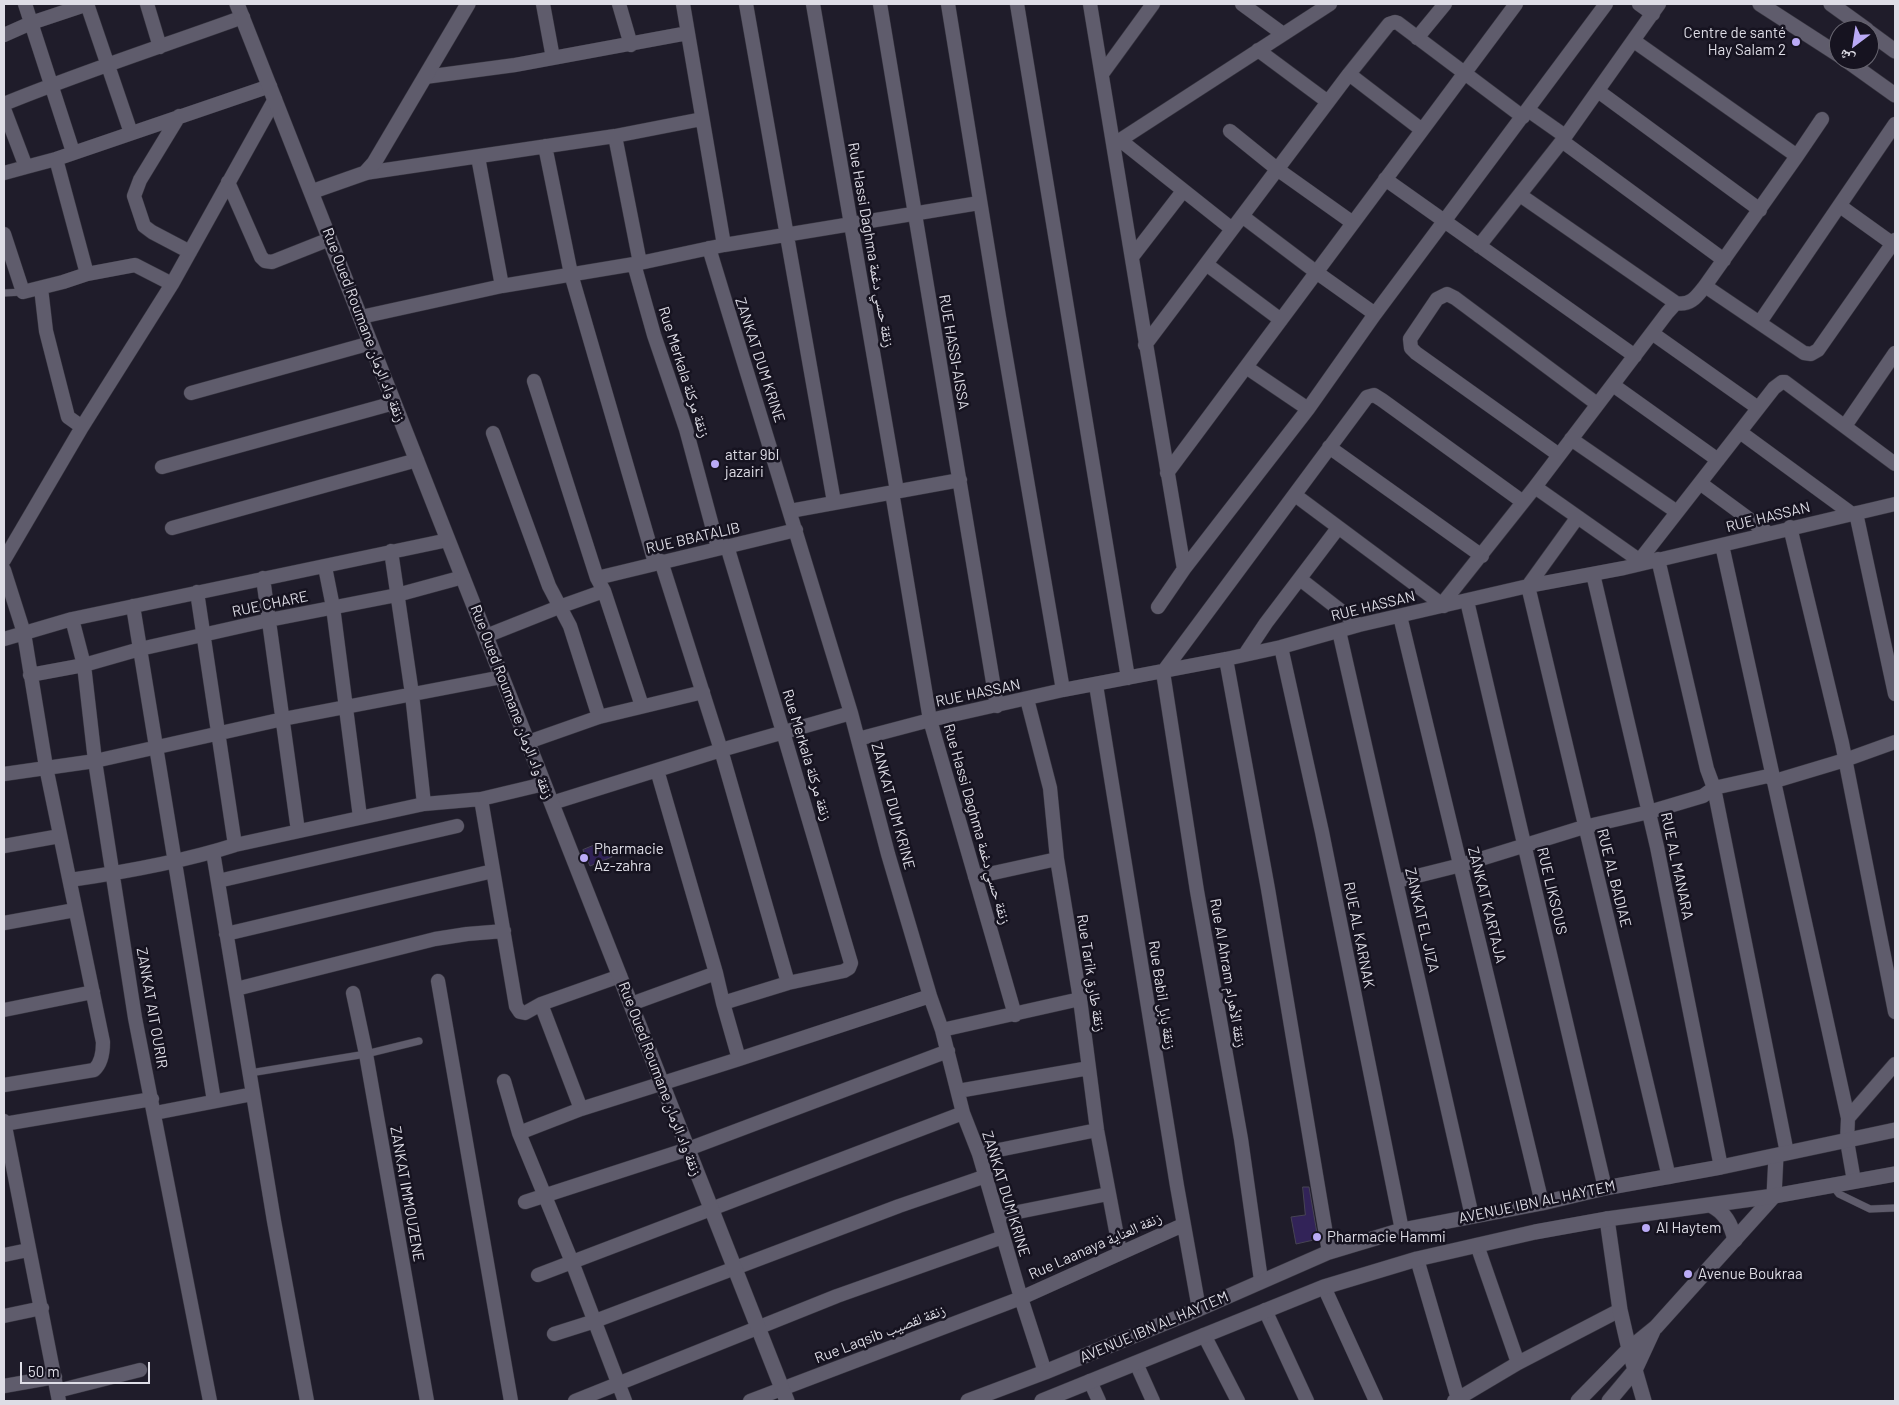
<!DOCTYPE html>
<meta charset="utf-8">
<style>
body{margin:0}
#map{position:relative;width:1899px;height:1405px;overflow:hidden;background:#1f1c2a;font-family:Barlow,"Noto Naskh Arabic",sans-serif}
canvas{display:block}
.frame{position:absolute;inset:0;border:5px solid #dedde6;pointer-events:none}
.north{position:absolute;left:1829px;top:20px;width:50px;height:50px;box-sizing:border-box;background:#161320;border:1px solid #66646f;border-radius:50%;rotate:211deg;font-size:14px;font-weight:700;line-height:20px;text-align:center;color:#dedde6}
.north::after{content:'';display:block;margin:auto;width:18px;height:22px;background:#baaaf6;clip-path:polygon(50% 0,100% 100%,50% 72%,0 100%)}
.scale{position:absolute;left:20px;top:1362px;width:130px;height:22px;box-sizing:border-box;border:2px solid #dedde6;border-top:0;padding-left:6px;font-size:15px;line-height:18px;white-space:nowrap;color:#dedde6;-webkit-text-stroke:4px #161320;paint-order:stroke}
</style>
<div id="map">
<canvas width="1899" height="1405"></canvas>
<div class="frame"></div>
<div class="north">ش</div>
<div class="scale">50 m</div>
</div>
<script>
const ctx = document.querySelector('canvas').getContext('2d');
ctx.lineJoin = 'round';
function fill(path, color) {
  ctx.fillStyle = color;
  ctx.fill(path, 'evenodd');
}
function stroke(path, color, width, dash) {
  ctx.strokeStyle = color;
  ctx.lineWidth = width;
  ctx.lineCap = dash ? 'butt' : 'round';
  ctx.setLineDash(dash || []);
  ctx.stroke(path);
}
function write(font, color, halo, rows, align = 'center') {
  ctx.font = font + ' Barlow,"Noto Naskh Arabic",sans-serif';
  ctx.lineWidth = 5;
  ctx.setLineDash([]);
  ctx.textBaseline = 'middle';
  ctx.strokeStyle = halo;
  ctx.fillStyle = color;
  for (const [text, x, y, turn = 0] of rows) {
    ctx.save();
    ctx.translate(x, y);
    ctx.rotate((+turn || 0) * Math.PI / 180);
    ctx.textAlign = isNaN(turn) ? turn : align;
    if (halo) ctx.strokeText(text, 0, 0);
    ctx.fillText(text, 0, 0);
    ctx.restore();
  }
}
const building = new Path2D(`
 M605,841l7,16 -22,9 -7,-16z
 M1303,1187h6l9,52 -22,5 -5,-27 14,-2z`);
const service = new Path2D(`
 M4,293l19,-1
 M250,1073l116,-19 53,-13
 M1832,1185l7,9 31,15 25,-1`);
const minor = new Path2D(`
 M25,4l48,148
 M87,4l44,129
 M147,4l13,43
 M543,4l10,54
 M619,4l12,41
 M683,4l41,241
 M746,4l88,498
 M813,4l84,487
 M880,4l117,702
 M948,4l51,313 64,373
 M1017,4l111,674
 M1090,4c32,188 61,377 94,565
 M1242,4l41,30
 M1639,4l14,10
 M4,35l27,-12 57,-19
 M1417,38l28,-34
 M1634,41l163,115
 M1258,50l70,52
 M1102,74l51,-70
 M1349,74l73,56
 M425,77l90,-12 173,-32
 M1598,91l162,119
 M4,104c78,-32 159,-58 239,-87
 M4,109l22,58 30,-8 214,-73
 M1528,110l37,26
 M179,116l-39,64 -6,16 10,30 8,6 38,20
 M1230,131l47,38 76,54
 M615,136l25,127
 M1120,140l112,89
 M1562,141l162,119
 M1114,144l216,-140
 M545,146l26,128 84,289
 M478,157l24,129
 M56,159l31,115
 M4,173l22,-6
 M365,173l250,-37 87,-17
 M1385,179l250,177
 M228,182l33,75 4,4 7,1 58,-23
 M1520,195l156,108
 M1840,206l53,38
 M1242,216l74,56 59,42
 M4,234l19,58 40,-10 24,-8 48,-9 37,19
 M1479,246l83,-105 97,-137
 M709,248l142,465 37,141 42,142 12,34 21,83 16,41 42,144 24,74
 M1132,257l51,-66
 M634,264l20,71 32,94 32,119
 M1206,264l75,56
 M1705,286l99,67 7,1 7,-4 77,-110
 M41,288l5,43 22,86 14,10
 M361,317l141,-31 138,-23 84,-18 255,-42
 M1760,322l135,-198
 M1652,333l106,75
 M1145,345l204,-271 40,-50 6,-2 3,1 125,94
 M1246,367l62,42
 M534,381l63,197 7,13 38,115
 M1613,385l105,75
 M191,393l180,-50
 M1845,426l50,-73
 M1740,432l112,82
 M493,433l56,153 21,40 29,91
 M1571,439l106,73
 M1329,447l153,109
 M1559,455l-143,-102 -5,-5 -1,-9 27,-40 10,-5 8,4 142,106
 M162,467l232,-64
 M1167,473l349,-469
 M1700,483l68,50
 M1535,487l108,76
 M892,492l38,228 85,295
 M1295,495l149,111
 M790,511l170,-31
 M1856,513l39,181
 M1577,518l-49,68 141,591
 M1790,527l52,216 53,269
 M172,528l245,-68
 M1722,545l126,573
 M391,551l21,143 12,110
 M1658,559l49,210 7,19 73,365
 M4,560l78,-133 90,-143 103,-185
 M661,561l60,189 67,233
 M1639,561l135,-173 8,-6h3l110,82
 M325,567l8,40 27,210
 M4,570l20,63 22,134 57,275c0,10 -1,21 -9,28l-90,15
 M1593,574l64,273 64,320
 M263,578l35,253
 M597,578l199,-48
 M1300,579l59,46
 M197,592l38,253
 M1467,601l138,587
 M1442,604l93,-117 132,-174 9,-10c15,3 21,-7 29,-17l92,-130 25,-37
 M133,606l81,495
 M1158,607l26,-38 124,-160 67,-95 231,-310
 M1400,616l142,587
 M72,619l12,46 11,96 40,257 75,383
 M1339,631l133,585
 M486,636l73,-29 45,-16
 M4,639l68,-20 376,-79
 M1281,647l41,185 80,398
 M1246,653l20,-30 72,-95
 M1226,659l42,230 61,363
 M30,675l54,-10 56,-16 129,-29 128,-25 66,-18
 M1096,685l81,501 22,123
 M1027,699l23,89 7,71 23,140 17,131 23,122
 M858,739l72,-19 133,-30 163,-31 55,-12 78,-22 169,-39 96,-18 271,-64
 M528,742l71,-25 104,-25
 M657,770l59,203 7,30 16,56
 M4,774l91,-13 188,-42 219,-42
 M481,799l35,207 4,6 5,1 16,-9 79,-28
 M552,803l169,-53 130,-37
 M4,846l56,-10
 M213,852l61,369 33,180
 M975,877l82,-18
 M70,880c55,-8 112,-18 165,-35l189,-41 57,-5 63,-15
 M218,881l239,-55
 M1397,881l64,-16 123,-38 65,-15 54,-16 11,-8 54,-12 7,5 70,-21 50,-18
 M4,923l71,-13
 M226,934l267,-63
 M438,981l73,420
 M236,989l199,-50 32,-5 37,-3
 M353,993l13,61 61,347
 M723,1003l65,-20 56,-12 5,-3 2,-5 -68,-231 -56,-186
 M541,1004l40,105
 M631,1004l85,-31
 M4,1010l89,-18
 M942,1030l138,-31
 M504,1081l15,52 53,129 53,139
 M958,1091l131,-23
 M155,1113l98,-19
 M4,1121l55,280
 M4,1124l148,-25
 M519,1133l62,-24 158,-50 191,-63
 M979,1154l118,-24
 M1854,1181l-7,-40 1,-23 47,-54
 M525,1202l163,-53 260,-98
 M998,1216l110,-22
 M1477,1245l41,118
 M4,1255l24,-5
 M1417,1259l41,140
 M538,1275l425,-162
 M1261,1280l-20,-141 -44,-248 -34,-219 204,-275 7,-2 8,5 141,102
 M1324,1287l52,114
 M1265,1310l42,91
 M4,1316l38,-8
 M554,1334l41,-13 304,-115 87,-30
 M1204,1335l34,66
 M1136,1363l17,38
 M1090,1381l9,20
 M4,1386l51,-9
 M57,1391l83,-21
 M575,1401l262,-105 166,-59
 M750,1401l271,-103 162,-73
 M1454,1401l64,-38 102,-53`);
const tertiary = new Path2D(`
 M237,4l550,1397
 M1760,4l79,51
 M1831,4l36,26
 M1869,32l26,19
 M1846,60l49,35
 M311,192l54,-19 9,-10 94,-159
 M1607,1219l13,91 9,39 15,52
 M1578,1401l51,-52 27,-22 118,-131 2,-40
 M1609,1401l26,-31 18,-39`);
const secondary = new Path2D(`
 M1710,1205c15,7 21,19 25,35
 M968,1401l77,-29 154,-63 130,-57 73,-22 140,-27 63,-15 116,-21 174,-37
 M1042,1401l282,-114 93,-28 118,-27 72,-13 167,-23 121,-22`);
const markers = [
 [1796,42,5,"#baaaf6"],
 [715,464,5,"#baaaf6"],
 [584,858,5,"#baaaf6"],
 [1646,1228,5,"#baaaf6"],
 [1317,1237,5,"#baaaf6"],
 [1688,1274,5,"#baaaf6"]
];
const poiNames = [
 ["Centre de santé",1786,33,"right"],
 ["Hay Salam 2",1786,50,"right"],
 ["attar 9bl",725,455],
 ["jazairi",725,472],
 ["Pharmacie",594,849],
 ["Az-zahra",594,866],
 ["Al Haytem",1656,1228],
 ["Pharmacie Hammi",1327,1237],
 ["Avenue Boukraa",1698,1274]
];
const streetNames = [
 ["Rue Hassi Daghma زنقة حسي دغمة",871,245,80],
 ["Rue Oued Roumane زنقة واد الرمان",364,325,69],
 ["RUE HASSI-AISSA",954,352,80],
 ["ZANKAT DUM KRINE",760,360,72],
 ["Rue Merkala زنقة مركلة",684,372,72],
 ["RUE HASSAN",1768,517,-14],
 ["RUE BBATALIB",693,538,-13],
 ["RUE CHARE",270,604,-12],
 ["RUE HASSAN",1373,606,-14],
 ["RUE HASSAN",978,693,-12],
 ["Rue Oued Roumane زنقة واد الرمان",512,702,69],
 ["Rue Merkala زنقة مركلة",807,755,73],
 ["ZANKAT DUM KRINE",893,806,75],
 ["Rue Hassi Daghma زنقة حسي دغمة",977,824,74],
 ["RUE AL MANARA",1677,866,78],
 ["RUE AL BADIAE",1614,878,76],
 ["RUE LIKSOUS",1552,891,77],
 ["ZANKAT KARTAJA",1487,905,76],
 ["ZANKAT EL JIZA",1422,920,77],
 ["RUE AL KARNAK",1359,935,79],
 ["Rue Tarik زنقة طارق",1091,973,81],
 ["Rue Al Ahram زنقة الأهرام",1228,973,80],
 ["Rue Babil زنقة بابل",1162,995,81],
 ["ZANKAT AIT OURIR",152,1008,80],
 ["Rue Oued Roumane زنقة واد الرمان",660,1079,69],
 ["ZANKAT IMMOUZENE",407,1194,80],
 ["ZANKAT DUM KRINE",1006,1194,73],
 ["AVENUE IBN AL HAYTEM",1537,1202,-12],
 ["Rue Laanaya زنقة العناية",1095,1246,-24],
 ["AVENUE IBN AL HAYTEM",1154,1327,-23],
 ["Rue Laqsib زنقة لقصيب",880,1334,-21]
];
fill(building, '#322358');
stroke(building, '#474453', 1);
stroke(service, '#383641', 8);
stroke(minor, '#383641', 15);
stroke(tertiary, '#383641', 16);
stroke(secondary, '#383641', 16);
stroke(service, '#5f5c6c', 7);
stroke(minor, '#5f5c6c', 14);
stroke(tertiary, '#5f5c6c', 15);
stroke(secondary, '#5f5c6c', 15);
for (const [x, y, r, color] of markers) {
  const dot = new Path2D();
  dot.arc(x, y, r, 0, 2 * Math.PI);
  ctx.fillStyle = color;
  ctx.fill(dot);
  stroke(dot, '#161320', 2);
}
write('15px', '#dedde6', '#161320', poiNames, 'left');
write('15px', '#dedde6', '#161320', streetNames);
</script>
